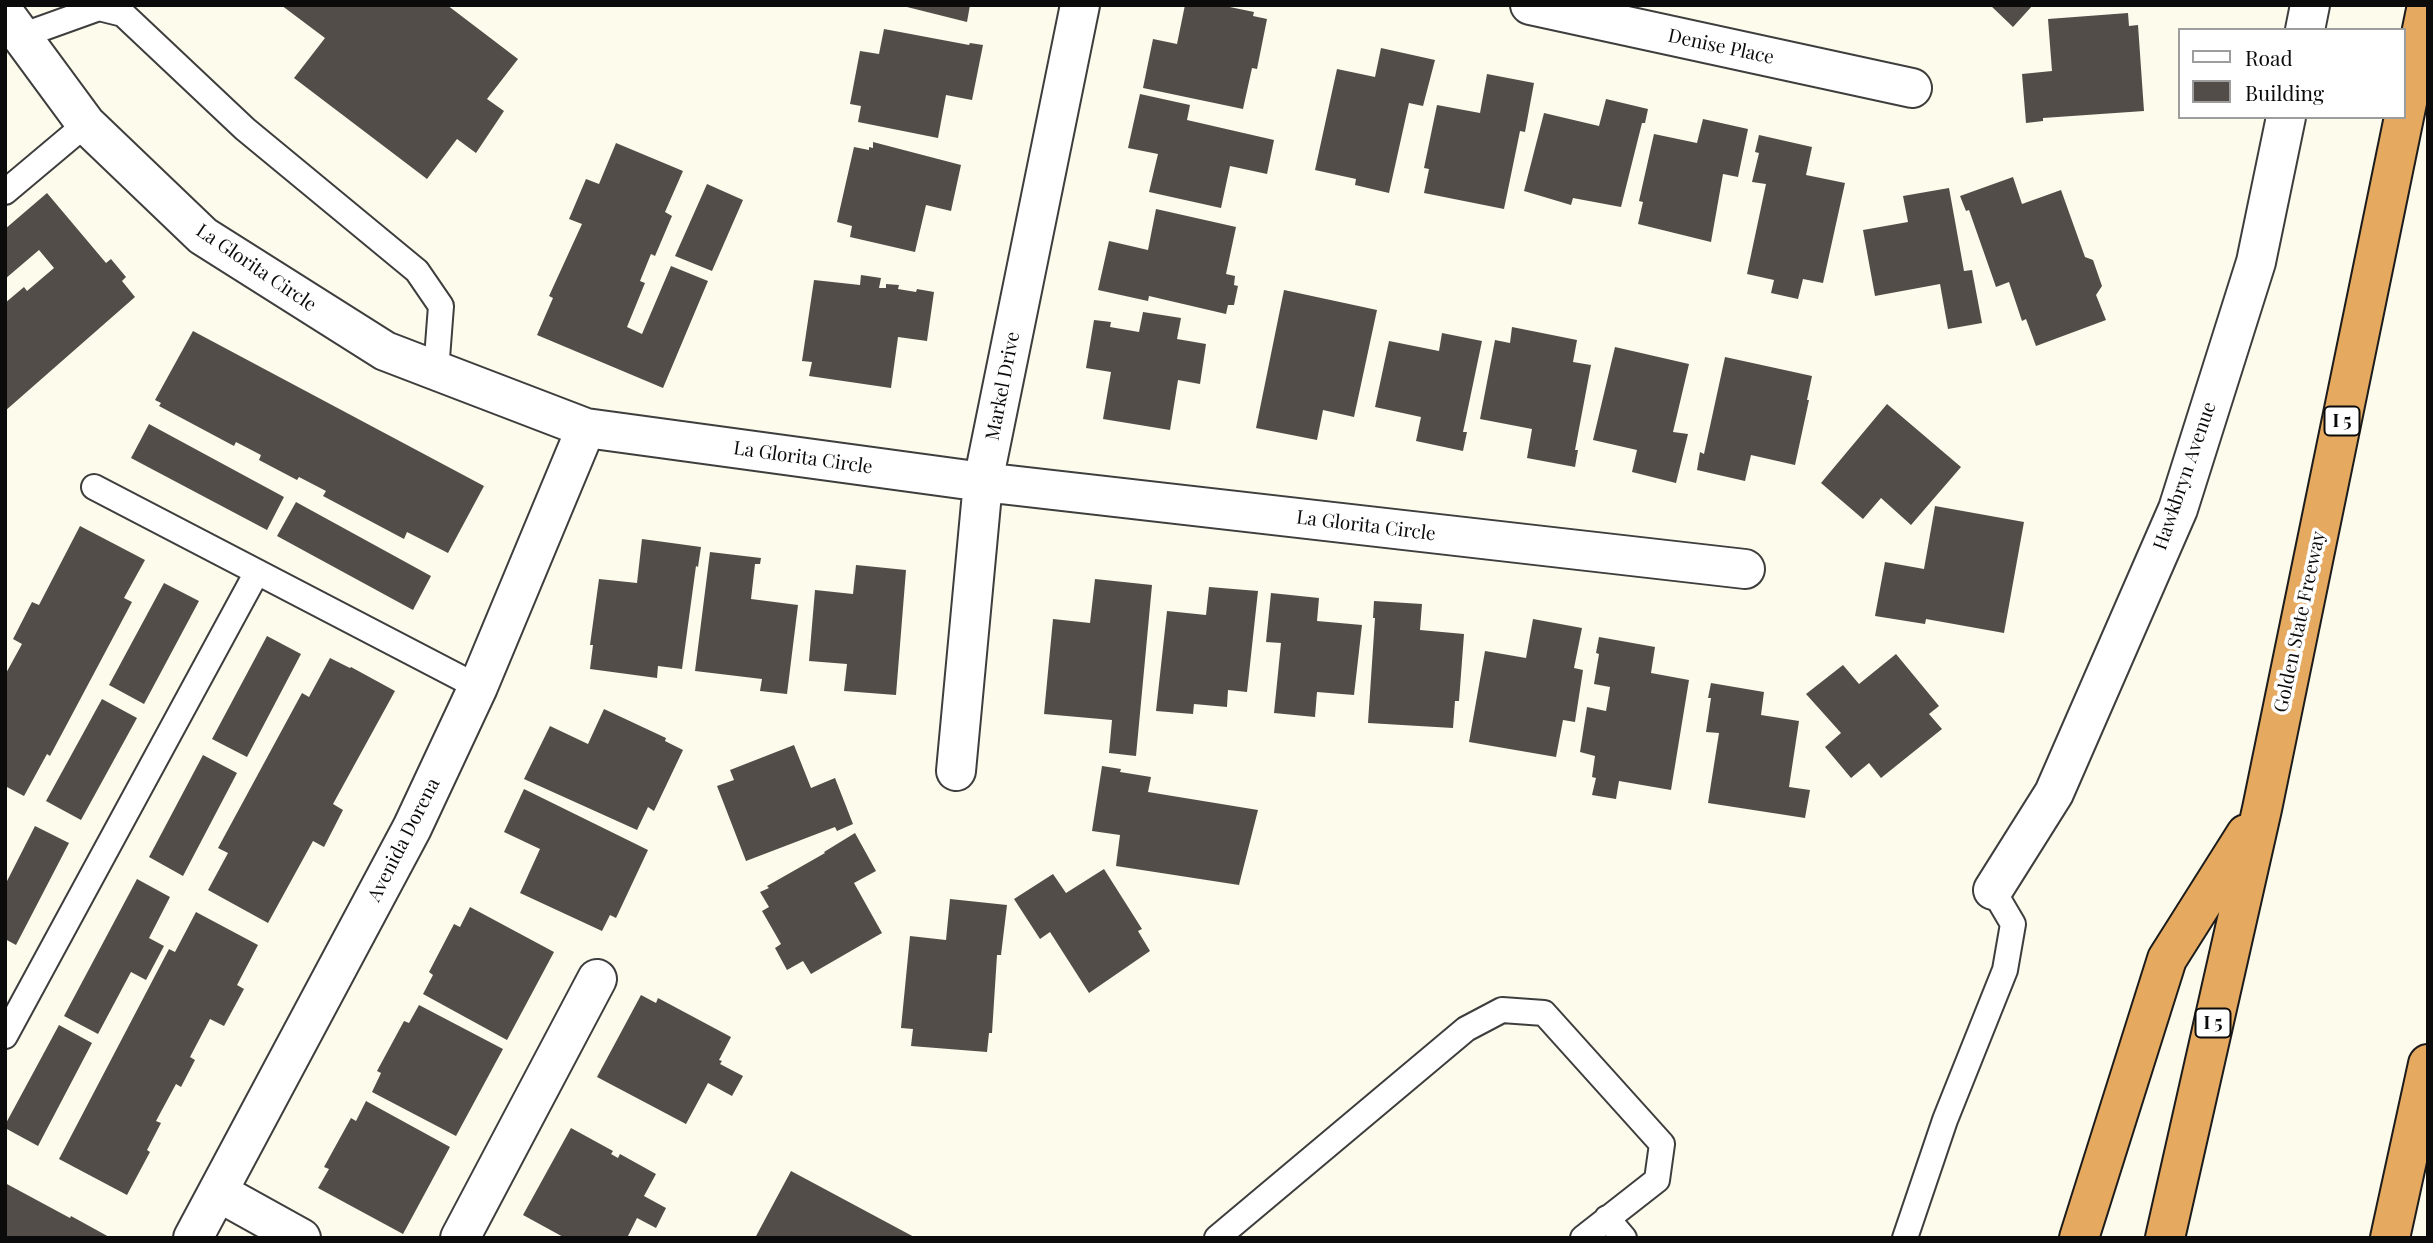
<!DOCTYPE html>
<style>
body{margin:0}
#map{position:relative;width:2433px;height:1243px;overflow:hidden;background:#fdfbeb;font-family:"Playfair Display",serif}
canvas{display:block}
.frame{position:absolute;inset:0;border:7px solid #0b0b0b;pointer-events:none}
.legend{position:absolute;left:2178px;top:28px;width:228px;height:91px;box-sizing:border-box;background:#fff;border:2px solid #9d9d9d;margin:0;padding:9px 12px;list-style:none;font-size:21px;color:#0b0b0b}
.legend li{display:flex;align-items:center;gap:14px;height:35px}
.legend b{width:35px;border:2px solid #9d9d9d}
</style>
<div id="map">
<canvas width="2433" height="1243"></canvas>
<div class="frame"></div>
<ul class="legend">
<li><b style="height:9px;background:#fff"></b>Road</li>
<li><b style="height:19px;background:#534d49"></b>Building</li>
</ul>
</div>
<script>
const ctx = document.querySelector('canvas').getContext('2d');
ctx.lineJoin = 'round';
function fill(path, color) {
  ctx.fillStyle = color;
  ctx.fill(path, 'evenodd');
}
function stroke(path, color, width, dash) {
  ctx.strokeStyle = color;
  ctx.lineWidth = width;
  ctx.lineCap = dash ? 'butt' : 'round';
  ctx.setLineDash(dash || []);
  ctx.stroke(path);
}
function write(font, color, halo, rows, align = 'center') {
  ctx.font = font + ' "Playfair Display",serif';
  ctx.lineWidth = 7;
  ctx.setLineDash([]);
  ctx.textBaseline = 'middle';
  ctx.strokeStyle = halo;
  ctx.fillStyle = color;
  for (const [text, x, y, turn = 0] of rows) {
    ctx.save();
    ctx.translate(x, y);
    ctx.rotate((+turn || 0) * Math.PI / 180);
    ctx.textAlign = isNaN(turn) ? turn : align;
    if (halo) ctx.strokeText(text, 0, 0);
    ctx.fillText(text, 0, 0);
    ctx.restore();
  }
}
const building = new Path2D(`
 M281,5h166l71,54 -31,40 17,12 -28,42 -19,-14 -30,40 -133,-101 31,-40z
 M899,5h71l-3,17z
 M1185,5h35l34,7 -1,4 14,3 -10,50 -5,-1 -9,41 -100,-21 10,-49 24,5z
 M1990,5h43l-20,22z
 M2128,13l1,13 9,-1 6,86 -101,7v3l-17,2 -4,-49 30,-3 -4,-52z
 M884,29l85,16 1,-2 13,2 -11,55 -26,-5 -8,43 -80,-16 3,-16 -11,-2 10,-53 19,3z
 M1381,48l54,12 -12,46 -14,-3 -20,90 -34,-8 1,-6 -41,-9 22,-101 38,8z
 M1487,74l47,9 -9,49 -5,-1 -16,78 -80,-16 5,-24 -5,-1 13,-63 43,8z
 M1140,94l50,11 -3,15 87,20 -7,34 -37,-8 -9,42 -72,-16 9,-38 -30,-6z
 M1606,99l42,10 -3,14h-3l-21,84 -48,-9 -2,7 -47,-14 20,-78 55,13z
 M1703,119l45,10 -10,48 -15,-3 -12,68 -73,-18 5,-22 -4,-1 15,-67 43,9z
 M1759,135l53,12 -6,28 39,8 -22,100 -20,-4 -5,20 -27,-6 3,-13 -27,-6 19,-90 -14,-2 7,-29 -4,-1z
 M873,142l88,23 -10,46 -25,-6 -11,47 -65,-15 2,-11 -15,-4 17,-75 15,3v-3l4,1z
 M616,143l67,28 -18,41 7,4 -17,40 -4,-2 -11,27 5,2 -18,44 15,7 29,-68 37,15 -45,107 -126,-53 16,-37 -4,-2 33,-72 -13,-5 17,-40 13,5z
 M2013,177l9,27 39,-14 24,67 8,3 9,26 -6,9 10,25 -70,26 -10,-27 -4,2 -13,-39 -13,5 -27,-77 -3,1 -6,-15z
 M707,184l36,16 -31,71 -37,-15z
 M1949,188l15,83 8,-1 10,53 -34,6 -8,-45 -65,12 -12,-66 45,-8 -5,-26z
 M47,193l59,70 5,-4 15,18 -4,4 13,16 -130,114v-108l19,-16 3,4 27,-23 -15,-18 -34,29v-50z
 M1156,209l80,18 -10,47 9,2 -1,9 4,1 -4,19h-6l-2,9 -77,-18 -1,5 -50,-11 11,-49 39,9z
 M861,275l20,3 -2,10h7v-4l13,1 -1,4 18,3 1,-3 17,3 -7,49 -29,-4 -7,51 -82,-12 3,-14 -10,-1 12,-81 46,5z
 M1284,290l93,20 -23,107 -31,-7 -6,30 -61,-12z
 M1143,312l38,6 -4,21 29,5 -6,40 -22,-4 -8,50 -67,-11 8,-47 -25,-4 8,-48 17,2 -1,5 29,5z
 M1512,327l65,13 -4,22 18,3 -16,85h3l-3,17 -48,-9 5,-29 -52,-10 15,-79 15,3z
 M193,331l291,155 -36,67 -41,-21 -3,7 -81,-43 3,-5 -27,-14 -2,3 -38,-20 2,-5 -25,-13 -2,4 -75,-40 2,-3 -6,-3z
 M1442,333l40,8 -19,91h4l-4,19 -47,-10 5,-24 -46,-10 14,-66 50,10z
 M1615,347l74,17 -16,68 15,2 -12,49 -44,-11 5,-22 -44,-10z
 M1725,357l87,19 -5,24h2l-14,65 -44,-10 -6,26 -48,-11 3,-18 4,2z
 M1887,404l74,63 -50,58 -30,-27 -18,21 -42,-36z
 M149,424l135,73 -17,33 -136,-72z
 M296,502l135,74 -18,34 -136,-74z
 M1935,506l89,16 -20,111 -78,-14 -1,5 -50,-8 10,-54 39,7z
 M80,526l65,34 -21,38 8,4 -82,154 -3,-2 -23,42 -19,-10v-111l17,-31 -9,-5 19,-37 7,3z
 M642,539l59,8 -3,20 -2,-1 -14,103 -24,-3 -1,12 -67,-9 3,-24h-3l9,-66 38,4z
 M710,552l51,6 -1,6h-5l-4,35 47,6 -11,89 -27,-3 2,-12 -67,-8z
 M856,565l50,5 -10,125 -52,-4 3,-27 -38,-3 6,-71 38,4z
 M1095,579l57,6 -16,171 -27,-3 3,-33 -68,-6 9,-95 37,4z
 M164,583l35,18 -55,103 -35,-19z
 M1209,587l49,4 -11,101 -19,-2 -1,17 -33,-3 -1,10 -37,-3 11,-100 39,4z
 M1271,593l48,5 -2,23 45,4 -8,70 -37,-3 -2,25 -41,-4 7,-70 -15,-1z
 M1374,601l48,3 -2,26 44,4 -5,67h-4l-2,27 -85,-5 7,-105h-2z
 M1533,619l49,9 -8,40 9,2 -8,52 -12,-2 -7,37 -87,-15 16,-91 41,7z
 M267,636l34,18 -54,103 -35,-18z
 M1599,637l56,10 -4,26 38,7 -18,110 -52,-9 -3,18 -24,-4 4,-17 -4,-1 3,-21 -15,-4 7,-45 19,4 4,-24 -16,-3 5,-30 -3,-1z
 M1896,654l43,52 -10,8 13,15 -61,49 -12,-15 -18,15 -26,-31 16,-14 -35,-39 37,-29 16,19z
 M330,658l20,10 1,-1 44,24 -62,113 10,6 -19,37 -11,-6 -45,82 -60,-33 20,-37 -10,-5 84,-155 7,4z
 M1711,683l53,9 -3,23 38,6 -10,66 21,3 -5,28 -97,-15 11,-70 -13,-1 5,-34h-3z
 M102,699l35,19 -56,102 -35,-19z
 M604,709l62,29 -1,3 18,9 -29,61 -6,-4 -11,23 -113,-51 26,-53 38,18z
 M794,745l17,43 24,-10 18,46 -16,7 -2,-4 -89,34 -29,-75 17,-6 -4,-10z
 M203,755l34,18 -54,103 -34,-19z
 M1102,766l19,3 -1,3 31,5 -3,15 110,18 -19,75 -123,-19 4,-31 -28,-4z
 M524,789l124,61 -32,68 -6,-3 -8,16 -82,-38 20,-44 -36,-17z
 M35,826l34,17 -53,102 -11,-6v-54z
 M855,833l21,38 -22,12 28,50 -71,41 -8,-13 -16,9 -12,-22 6,-4 -19,-33 7,-4 -9,-15 9,-4 -2,-2 58,-33 -1,-1z
 M1104,869l38,60 -4,2 12,20 -61,42 -39,-61 -10,7 -26,-40 39,-25 13,19z
 M137,879l33,18 -21,41 15,8 -18,34 -15,-8 -33,62 -34,-18z
 M950,899l57,6 -6,50h-4l-5,78h-3l-2,19 -76,-6 2,-17 -12,-1 9,-92 36,4z
 M470,907l84,45 -47,88 -84,-46 10,-19 -4,-3 25,-48 6,3z
 M196,912l62,33 -21,40 7,4 -20,37 -14,-7 -20,38 5,3 -14,27 -5,-3 -20,37 5,2 -14,27 3,2 -23,43 -68,-36 110,-210 6,3z
 M641,995l15,8 2,-5 73,39 -12,23 3,1 -2,3 23,12 -11,20 -24,-13 -22,41 -89,-47z
 M419,1005l84,44 -47,87 -84,-44 9,-19 -4,-2 27,-50 5,2z
 M59,1025l33,18 -54,103 -33,-18v-3z
 M366,1101l84,46 -47,87 -85,-46 11,-19 -5,-2 27,-49 5,3z
 M571,1128l42,23 -2,3 7,4 2,-4 36,20 -12,22 22,12 -10,20 -19,-10 -10,20h-62l-42,-23z
 M791,1171l125,67h-161z
 M5,1183l65,35 1,-2 40,22h-106z`);
const service = new Path2D(`
 M21,36l78,-28 24,6 122,115 172,142 24,35 -5,65
 M5,192l81,-68
 M94,487l384,200
 M5,1036l252,-464
 M1607,1218l17,20
 M1217,1238l249,-209 36,-19 42,3 118,131 -5,36 -74,58
 M1905,1238l40,-118 60,-150 8,-46 -20,-34`);
const minor = new Path2D(`
 M1530,5l382,83
 M5,14l81,110 117,112 182,115 201,77 397,54 762,87
 M2305,30l5,-25
 M956,771l27,-289 97,-477
 M1993,890l61,-97 124,-284 78,-247 30,-145
 M218,1192l83,46
 M193,1238l219,-410 66,-141 108,-259
 M460,1238l137,-259`);
const motorway = new Path2D(`
 M2079,1238l88,-279 79,-125
 M2165,1238l97,-429 165,-804
 M2390,1238l38,-174`);
const shields = [
 [2342,421,35],
 [2213,1023,35]
];
const shieldNames = [
 ["I 5",2342,421],
 ["I 5",2213,1023]
];
const streetNames = [
 ["Denise Place",1721,47,12],
 ["La Glorita Circle",256,268,34],
 ["Markel Drive",1003,386,-79],
 ["La Glorita Circle",803,458,8],
 ["Hawkbryn Avenue",2185,476,-71],
 ["La Glorita Circle",1366,526,7],
 ["Golden State Freeway",2300,622,-78],
 ["Avenida Dorena",404,840,-63]
];
fill(building, '#534d49');
stroke(service, '#3e3e3e', 28);
stroke(minor, '#3e3e3e', 42);
stroke(motorway, '#1c1c1c', 42);
stroke(service, '#fff', 24);
stroke(minor, '#fff', 38);
stroke(motorway, '#e6a960', 38);
for (const [x, y, w] of shields) {
  const box = new Path2D();
  box.roundRect(x - w / 2, y - 14.5, w, 29, 5);
  ctx.fillStyle = '#fff';
  ctx.fill(box);
  stroke(box, '#0b0b0b', 2);
}
write('bold 18px', '#0b0b0b', null, shieldNames);
write('19px', '#0b0b0b', '#fff', streetNames);
</script>
